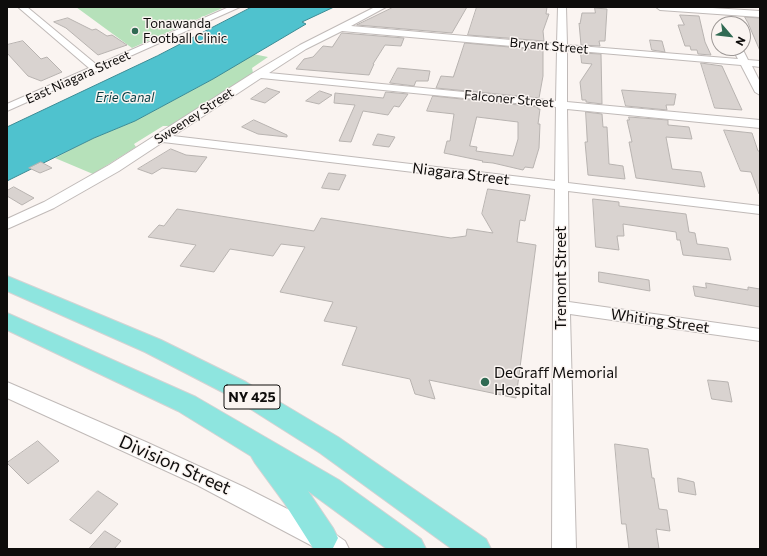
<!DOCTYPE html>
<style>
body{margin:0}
#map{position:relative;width:767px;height:556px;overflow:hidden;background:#faf4f1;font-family:Commissioner,sans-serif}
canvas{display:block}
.frame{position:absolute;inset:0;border:8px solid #0e0c0b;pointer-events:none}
.north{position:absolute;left:711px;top:16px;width:40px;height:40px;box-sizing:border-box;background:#faf4f1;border:1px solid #9c9795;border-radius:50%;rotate:118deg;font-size:11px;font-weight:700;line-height:16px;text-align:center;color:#0e0c0b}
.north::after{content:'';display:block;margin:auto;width:14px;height:18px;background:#306a53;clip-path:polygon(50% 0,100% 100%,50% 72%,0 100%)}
</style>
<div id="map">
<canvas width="767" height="556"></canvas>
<div class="frame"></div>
<div class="north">N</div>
</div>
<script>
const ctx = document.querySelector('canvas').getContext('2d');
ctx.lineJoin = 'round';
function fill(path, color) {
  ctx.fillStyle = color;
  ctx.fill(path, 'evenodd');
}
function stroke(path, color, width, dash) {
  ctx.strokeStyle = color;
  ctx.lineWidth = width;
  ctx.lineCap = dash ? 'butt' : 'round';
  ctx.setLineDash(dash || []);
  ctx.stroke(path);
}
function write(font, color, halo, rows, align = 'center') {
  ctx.font = font + ' Commissioner,sans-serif';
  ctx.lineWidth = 3;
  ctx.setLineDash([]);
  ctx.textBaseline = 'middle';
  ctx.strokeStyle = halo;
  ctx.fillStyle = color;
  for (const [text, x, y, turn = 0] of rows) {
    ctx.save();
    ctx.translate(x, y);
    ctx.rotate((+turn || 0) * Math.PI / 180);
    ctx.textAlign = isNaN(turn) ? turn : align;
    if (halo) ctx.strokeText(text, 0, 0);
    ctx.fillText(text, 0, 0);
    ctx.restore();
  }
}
const green = new Path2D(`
 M76,7h149l-93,41z
 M253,54l15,3 -16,11 1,5 -82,53h-8l-29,18 2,3 -43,27 -38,-16 39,-20 41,-17 78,-42z`);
const water = new Path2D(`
 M252,7h82l-32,15 4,2 -93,55 -78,42 -41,17 -87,43v-54l150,-71z`);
const building = new Path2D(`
 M394,7h73l-15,26 -95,-8z
 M477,7h70l-1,7h3l-6,17 1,10 -76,-6z
 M595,8l12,1 -2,32h-6l1,5 -19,-1 -2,-22 1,1 2,-11h13z
 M680,15l19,1 6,26 6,13 -13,-1 -1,-4h-6l-1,-4h-5l-7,-21h6z
 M745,17l15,1v33l-12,-28z
 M68,18l24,12 4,-1 11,7 5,-1 15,10 -29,10 -32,-27 -12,-6z
 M342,33l62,5 -3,8 -16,-1 -12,19h1l-5,11 -73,-6 8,-10 9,-2 10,-11 9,1z
 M650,40l12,1 3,11 -13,-2z
 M23,41l18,18 6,-2 15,15 -21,9 -13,-5 -21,-23v-8z
 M465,43l78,7v26l-4,22 -103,-10 5,-12 12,1z
 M581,53l20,1 1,50 -16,-2v-2h-4l-2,-18 12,-18 -10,-1z
 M701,63l21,3 20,44 -27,-2z
 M398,68l32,3 -2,10h-12l-2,5 -24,-3z
 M267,88l13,4 -15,11 -14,-4z
 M622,90l54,4 -2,11h-8l1,5 -41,-4z
 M320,91l12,4 -13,9 -13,-3z
 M386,92l22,2 -9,13 -5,-1 -6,9 -25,-4 -12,31 -12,-1 16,-36 -21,-2 1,-10 48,5z
 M433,96l105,11v2h2l-2,15h2l-1,24 -6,20 -8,-1 -2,3 -30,-7 -11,-1 1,-1 -39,-8 3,-12h3l4,-27 -27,-3zM477,117l41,5v17l-5,17 -37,-5 1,-4 -7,-1z
 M586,112l16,2 1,13h4l2,37 14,2 2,13 -37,-4 -3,-33h2z
 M629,117l39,3v5l21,2 3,12 -26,-2 6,32 29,3 4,15 -69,-9 -7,-36h3l-5,-22h2z
 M254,120l33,15v2l-29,-3 -16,-7z
 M724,130l28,3 6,18h2v43h-1l-8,-22 -10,-1z
 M378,134l17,3 -6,10 -16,-2z
 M171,149l15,6 21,2 -11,15 -34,-4 -10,6 -14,-5z
 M41,162l11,6 -12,5 -11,-5z
 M329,173l17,2 -7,15 -17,-2z
 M14,187l20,11 -12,7 -15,-9v-5z
 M488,189l42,6 -5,26 -5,-1 -3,22 19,3 -20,153 -87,-18 6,19 -20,-5 -5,-15 -68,-14 15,-38 -33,-6 9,-19 -53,-10 25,-45 -24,-3 -8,12 -43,-7 -16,23 -34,-6 16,-21 -48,-8 11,-12 5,1 13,-17 137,22 7,-13 130,20 15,-2 1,-7 26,4 -11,-19z
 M593,199l26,3v4l67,8 3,18 6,1 2,11 31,4 3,12 -48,-5 -3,-15h-3l-1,-8 -53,-8 1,12h-7l2,14 -23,-3z
 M599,272l50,8 1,11 -51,-9z
 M706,283l42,7v-3l12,2v18l-65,-11 -2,-10 13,2z
 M708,380l20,2 4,20 -20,-3z
 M38,441l21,20 -31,23 -21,-21z
 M615,444l33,5 4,29h2l5,31 8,1 3,21 -14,-2 3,20h-30l-3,-25h-4z
 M678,478l16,4 2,13 -17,-3z
 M98,491l20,13 -27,30 -21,-14z
 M105,531l16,10 -7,8h-25z`);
const minor = new Path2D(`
 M18,7h9l70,58 132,-58h11l-233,104v-7l82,-36z
 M375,7h11l-35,19 206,18 1,-37h8l1,38 171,14 -6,-11h10l6,12 12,1v6l-8,-1 8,16v13l-5,-3 -14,-27 -174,-15v52l193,18v8l-193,-19 1,74 192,23v8l-192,-23 1,111 191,27v12l-190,-27 6,235h-24l1,-242 2,-118 -392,-47 -44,29 -65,37 -47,21v-10l37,-17 65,-37 144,-92 47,-28zM342,31l215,19 -1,51 -287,-28 37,-24zM261,78l295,29 -1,74 -382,-45z
 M656,7h41l63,4v6l-100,-7z
 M7,382l139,60 98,45 85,43 16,11 4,8h-31l-121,-64 -190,-87z`);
const major = new Path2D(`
 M7,276l154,64 85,42 92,55 148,102 5,10h-39l-132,-96 -90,-57 -85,-44 -138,-61z
 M7,313l189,84 143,83 82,59 5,10h-39l-79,-58 25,37 5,10 -5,10h-20l-28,-44 -30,-41 -4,-7 -73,-45 -171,-81z`);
const markers = [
 [135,31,4,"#306a53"],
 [485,382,5,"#306a53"]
];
const farPoinames = [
 ["Tonawanda",143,24],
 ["Football Clinic",143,39]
];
const farStreetnames = [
 ["Bryant Street",549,46,5],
 ["East Niagara Street",78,77,-24],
 ["Falconer Street",509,99,5],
 ["Sweeney Street",194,116,-33]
];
const farWaternames = [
 ["Erie Canal",125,98]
];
const shields = [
 [252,397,56]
];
const shieldNames = [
 ["NY 425",252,397]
];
const streetNames = [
 ["Niagara Street",461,174,7],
 ["Tremont Street",561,278,-90],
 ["Whiting Street",660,321,8]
];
const poiNames = [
 ["DeGraff Memorial",494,373],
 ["Hospital",494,390]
];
const nearStreetnames = [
 ["Division Street",175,465,24]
];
fill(green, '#b6e1ba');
fill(water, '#4fc2ce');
stroke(water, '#3c8b94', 1);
fill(building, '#d9d3d0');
stroke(building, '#b8b3b0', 1);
stroke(minor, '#c0bab8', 2);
stroke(major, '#d4d3d3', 2);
fill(minor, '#fff');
fill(major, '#8ee5df');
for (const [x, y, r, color] of markers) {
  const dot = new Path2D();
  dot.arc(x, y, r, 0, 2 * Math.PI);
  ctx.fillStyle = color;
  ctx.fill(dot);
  stroke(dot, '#faf4f1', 1.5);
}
write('13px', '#0e0c0b', '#faf4f1', farPoinames, 'left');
write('13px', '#0e0c0b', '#faf4f1', farStreetnames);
write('italic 13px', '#083e44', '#faf4f1', farWaternames);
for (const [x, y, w] of shields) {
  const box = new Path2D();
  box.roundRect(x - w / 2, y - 12, w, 24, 3);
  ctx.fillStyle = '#faf4f1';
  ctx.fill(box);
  stroke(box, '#0e0c0b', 1);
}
write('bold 14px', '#0e0c0b', null, shieldNames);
write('15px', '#0e0c0b', '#faf4f1', streetNames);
write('15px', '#0e0c0b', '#faf4f1', poiNames, 'left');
write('18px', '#0e0c0b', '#faf4f1', nearStreetnames);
</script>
